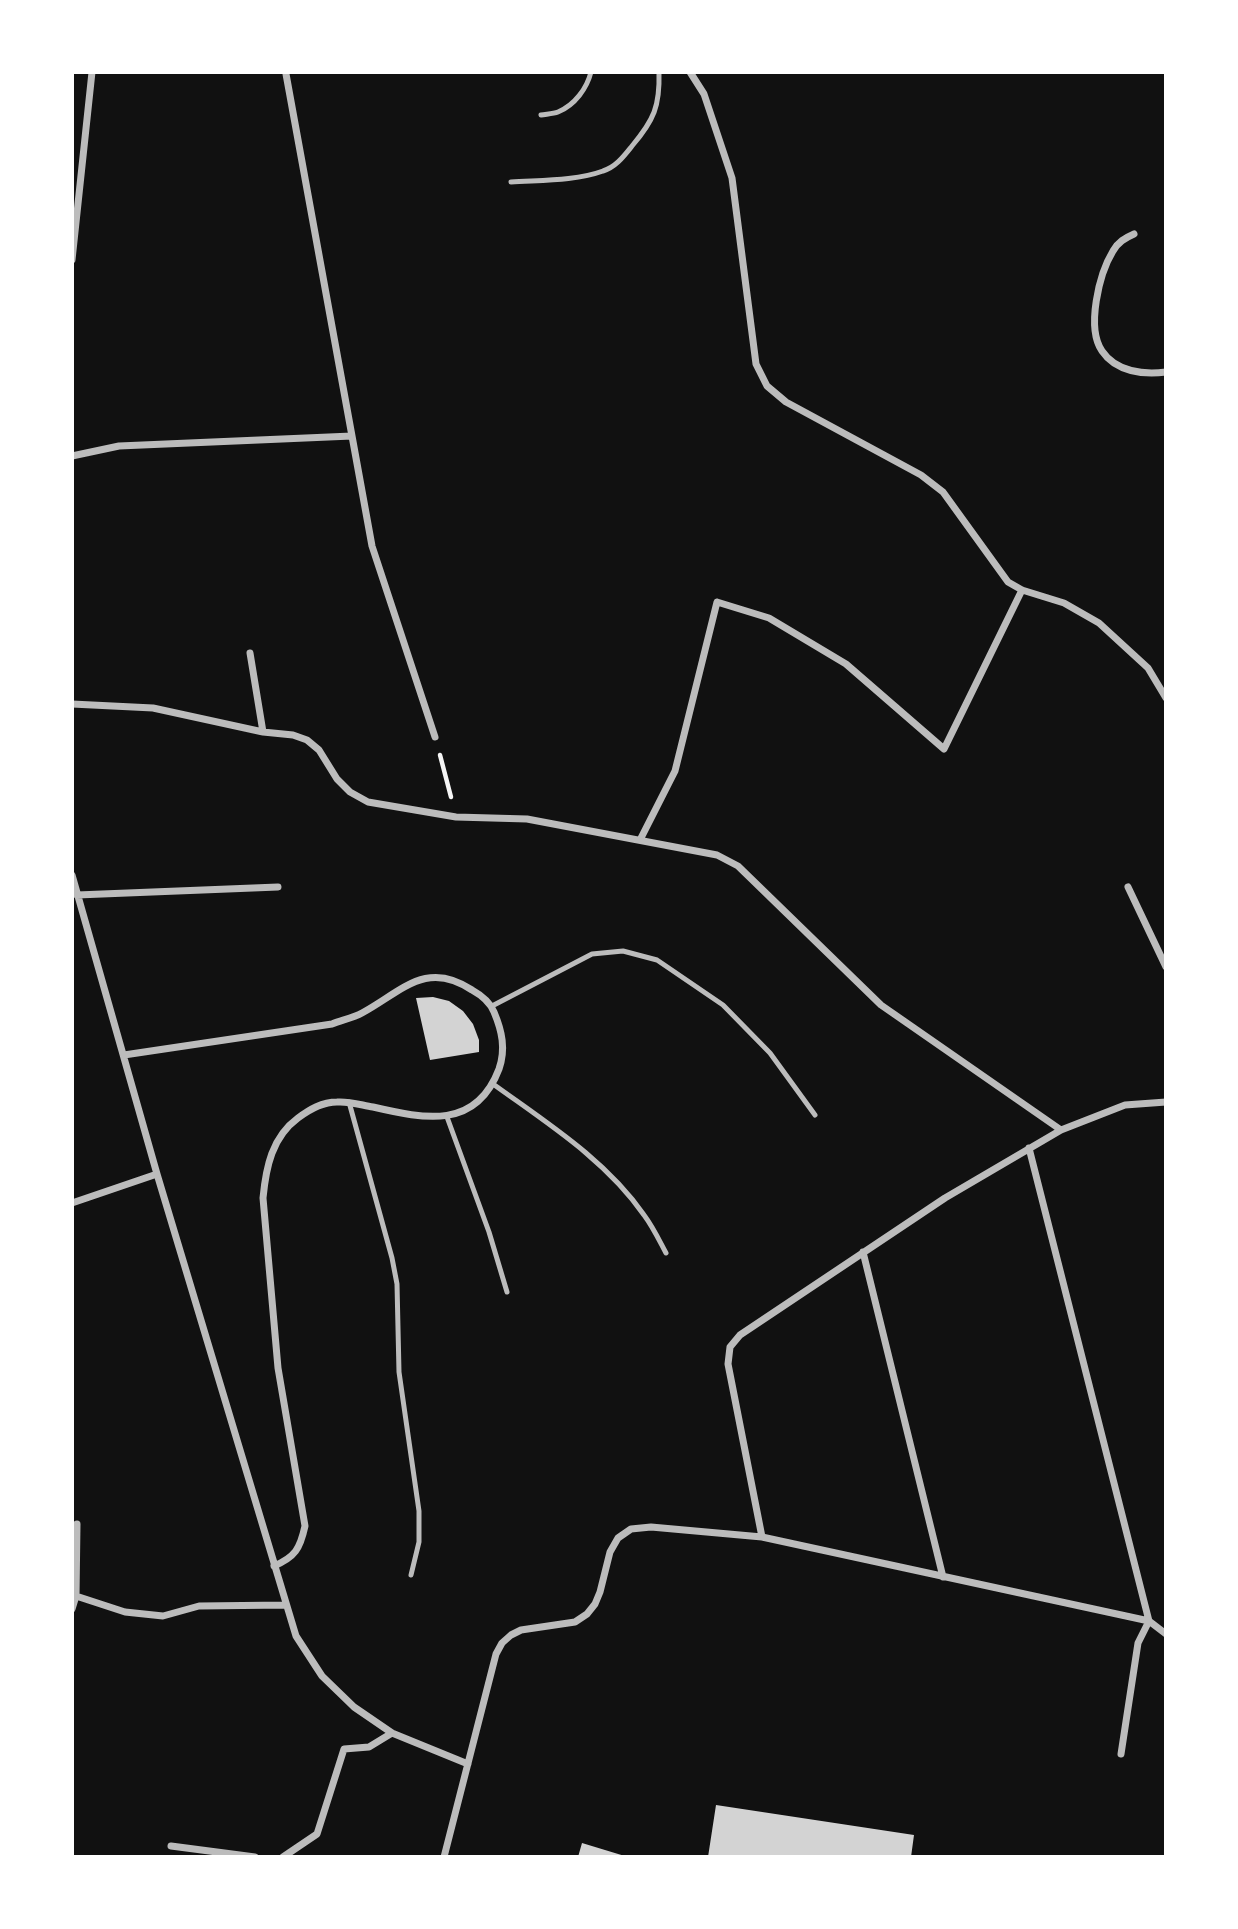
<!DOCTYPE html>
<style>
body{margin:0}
#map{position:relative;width:1238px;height:1929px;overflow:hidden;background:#111;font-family:Commissioner,sans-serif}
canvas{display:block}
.frame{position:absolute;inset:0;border:74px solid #fff;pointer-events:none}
</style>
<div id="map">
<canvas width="1238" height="1929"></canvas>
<div class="frame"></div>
</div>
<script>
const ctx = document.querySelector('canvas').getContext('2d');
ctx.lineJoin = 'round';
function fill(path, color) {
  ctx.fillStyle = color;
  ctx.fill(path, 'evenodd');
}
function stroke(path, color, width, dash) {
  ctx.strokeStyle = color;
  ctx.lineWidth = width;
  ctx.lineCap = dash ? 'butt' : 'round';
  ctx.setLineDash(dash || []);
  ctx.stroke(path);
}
const building = new Path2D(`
 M433,997l16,4 14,10 10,13 6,16v12l-49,8 -14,-62z
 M716,1805l198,30 -3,22h-203z
 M582,1843l46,14h-50z`);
const path = new Path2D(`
 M440,755l11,42`);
const service = new Path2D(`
 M541,115c5,-1 12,-1 17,-3 17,-7 29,-24 33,-40
 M511,182c28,-2 65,-1 92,-11 13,-4 21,-15 29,-25 22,-26 28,-40 27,-74
 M492,1006l100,-52 31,-3 34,9 66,45 47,48 45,62
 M493,1084c54,39 113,76 151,131 9,12 15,25 22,38
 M349,1102l43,156 5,26 2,88 20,139v31l-8,33
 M447,1117l42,115 18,60`);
const minor = new Path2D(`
 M690,72l14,22 28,84 24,186 11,22 19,16 135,73 22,17 65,90 14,8 42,13 35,20 49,45 18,30
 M286,74l66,362
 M1134,234c-9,4 -16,8 -21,17 -14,23 -27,77 -11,100 14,21 42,24 64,21
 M72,260l20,-188
 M72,456l47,-10 233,-10 20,110 63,191
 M250,653l13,79
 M72,704l81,4 110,24 30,3 14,5 12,10 18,29 13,13 18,10 88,15 71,2 190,36 21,11 143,139 180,125
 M640,840l35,-69 42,-169 52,16 77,46 98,85 78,-159
 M72,875l85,299 139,462 26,40 32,31 38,26 76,31
 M1128,887l38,80
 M77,895l201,-8
 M124,1055l208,-31c10,-4 21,-6 30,-11 39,-21 64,-54 110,-23 9,5 18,12 22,22 8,19 12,37 5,57 -23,61 -74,50 -126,38 -12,-2 -24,-6 -36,-5 -15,0 -27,7 -39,16 -26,19 -32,49 -35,80l15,170 27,158c-5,23 -10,31 -31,40
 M1029,1148l120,473 -11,22 -17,111
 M72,1203l85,-29
 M863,1252l80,325
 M762,1537l-34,-173 2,-17 10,-12 205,-137 116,-68 64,-25 41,-3
 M76,1596l49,16 38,4 36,-10 87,-1
 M72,1609l4,-13 1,-72
 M171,1846l84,11
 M283,1857l34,-23 27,-85 25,-2 23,-14
 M444,1857l52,-203 6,-11 9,-8 10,-5 54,-8 12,-8 8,-10 5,-12 10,-40 8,-14 13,-9 20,-2 111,10 387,84 17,13`);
fill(building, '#d3d3d3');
stroke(path, '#f5f5f5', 4.5);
stroke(service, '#bcbcbc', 5);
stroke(minor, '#bcbcbc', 7);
</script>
